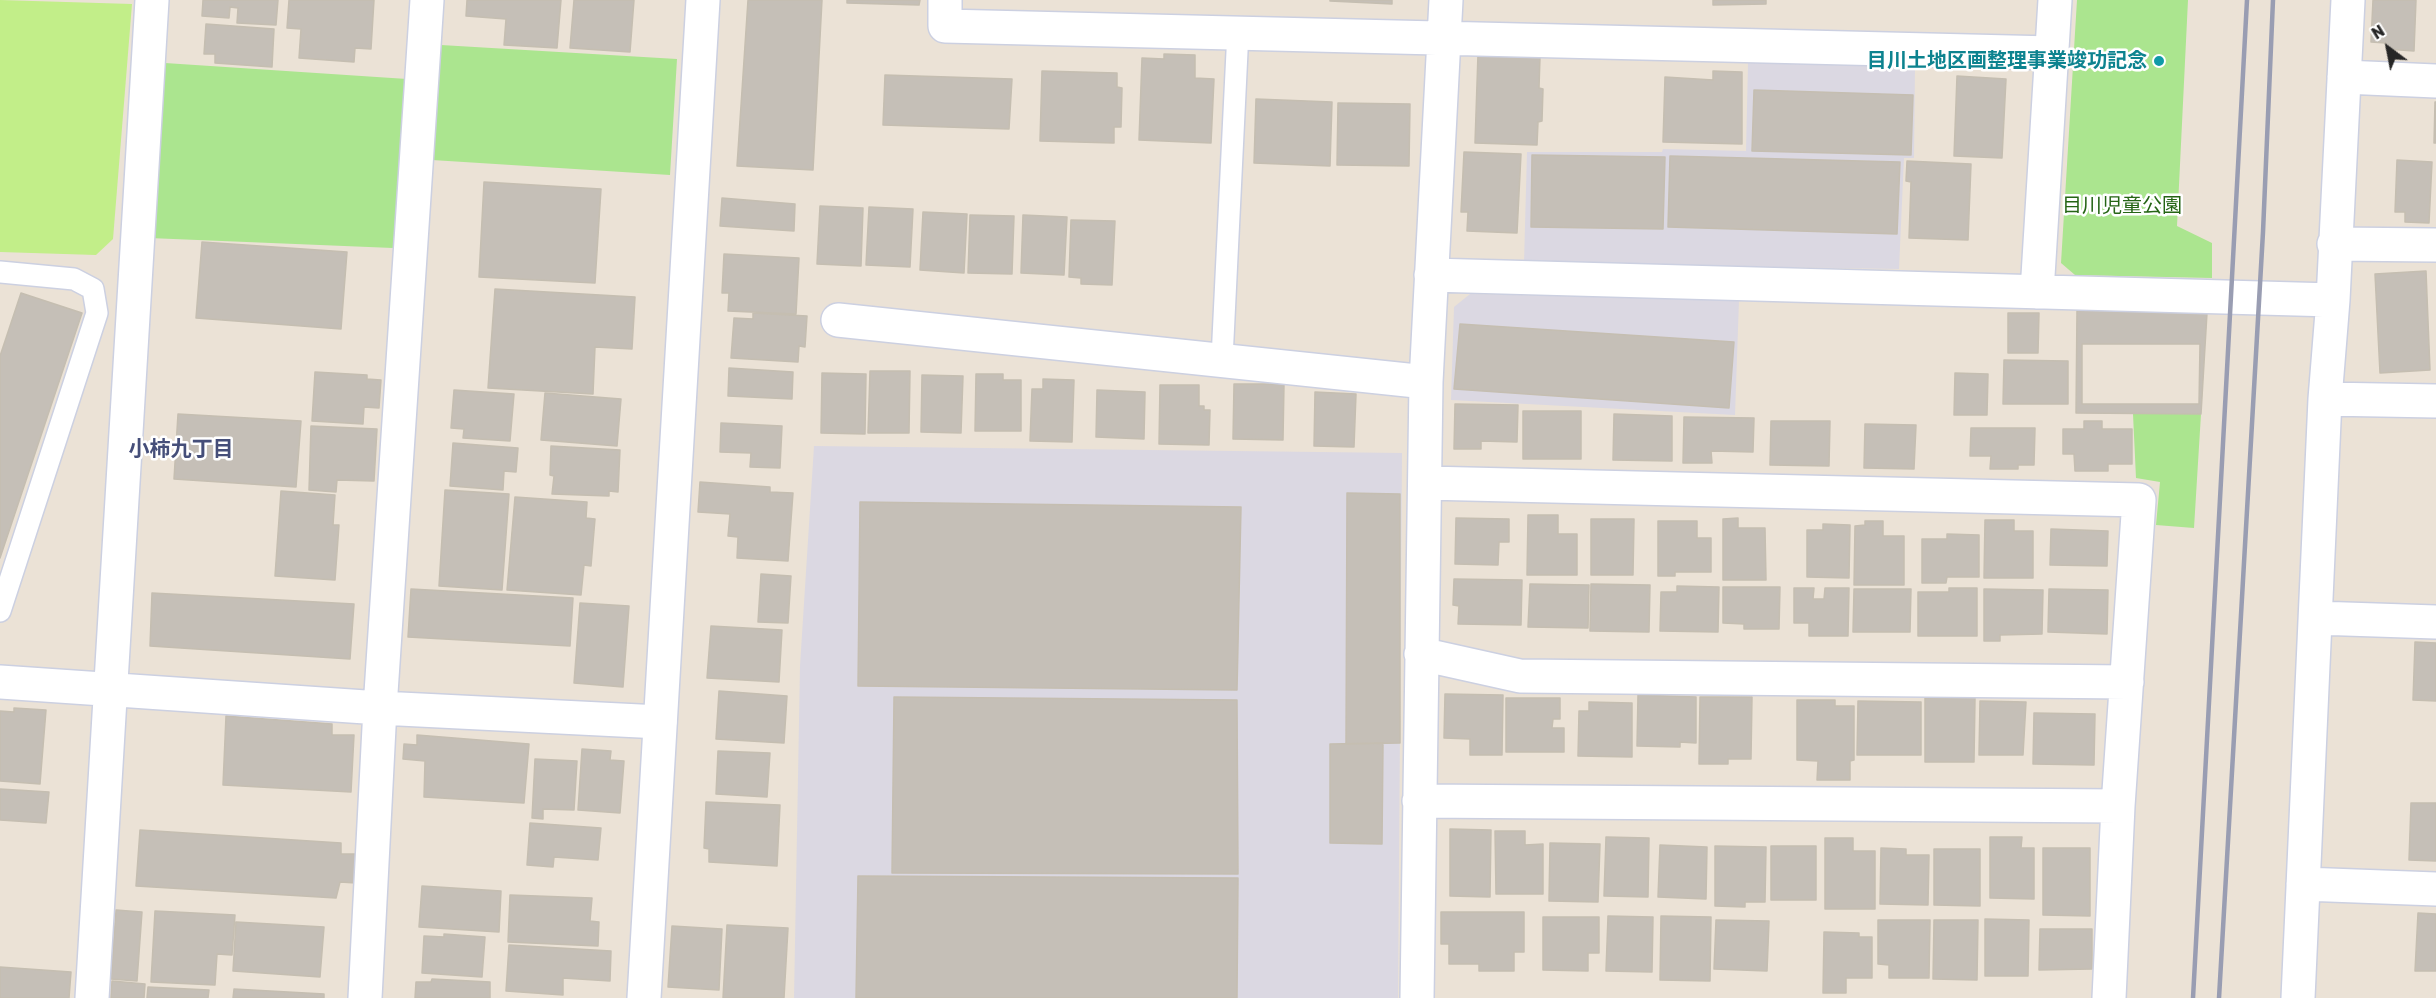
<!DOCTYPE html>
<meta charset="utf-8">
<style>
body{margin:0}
#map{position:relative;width:2436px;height:998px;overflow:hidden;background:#ebe2d6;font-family:Rubik,sans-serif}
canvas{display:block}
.north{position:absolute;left:2358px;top:18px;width:60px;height:60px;-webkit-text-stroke:4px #fff;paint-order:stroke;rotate:328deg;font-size:16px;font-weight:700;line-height:24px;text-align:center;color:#262626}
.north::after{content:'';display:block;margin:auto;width:21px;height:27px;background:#262626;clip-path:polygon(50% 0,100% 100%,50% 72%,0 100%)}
</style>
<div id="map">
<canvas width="2436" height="998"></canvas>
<div class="north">N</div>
</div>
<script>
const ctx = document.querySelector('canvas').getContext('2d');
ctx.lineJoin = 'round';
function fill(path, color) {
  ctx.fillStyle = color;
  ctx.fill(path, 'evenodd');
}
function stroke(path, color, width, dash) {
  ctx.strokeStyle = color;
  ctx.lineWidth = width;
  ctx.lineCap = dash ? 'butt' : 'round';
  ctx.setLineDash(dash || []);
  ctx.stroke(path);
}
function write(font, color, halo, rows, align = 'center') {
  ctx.font = font + ' Rubik,"Noto Sans JP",sans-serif';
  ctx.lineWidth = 5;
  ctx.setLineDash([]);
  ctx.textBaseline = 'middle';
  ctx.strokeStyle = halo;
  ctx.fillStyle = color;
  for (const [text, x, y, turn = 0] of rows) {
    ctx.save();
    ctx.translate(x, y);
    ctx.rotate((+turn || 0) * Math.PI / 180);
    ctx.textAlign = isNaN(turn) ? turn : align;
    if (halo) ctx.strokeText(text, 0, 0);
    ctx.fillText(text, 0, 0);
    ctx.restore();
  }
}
const industrial = new Path2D(`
 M1748,63l167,4 -1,91h-10l-5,111 -375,-6 3,-111h135l1,-3 83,2z
 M1470,294l269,6 -4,115 -284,-15 3,-93z
 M814,446l588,7 -4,545h-604l6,-332z`);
const green = new Path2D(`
 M2077,0h111l-11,226 35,17v35l-137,-3 -14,-12z
 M441,45l236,14 -7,116 -238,-15z
 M165,63l242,16 -14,169 -244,-10z
 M2133,414h68l-7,114 -38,-3 4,-43 -24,-4z`);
const pitch = new Path2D(`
 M0,0l132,4 -19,235 -17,16 -96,-3z`);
const building = new Path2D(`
 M203,0h75l-2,25 -39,-2 1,-15 -8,-1 -1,11 -27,-2z
 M289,0h85l-3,49 -16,-1 -1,14 -55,-4 2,-29 -14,-1z
 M467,0h94l-4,48 -53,-3 2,-26 -40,-3z
 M574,0h60l-4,52 -60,-4z
 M748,0h74l-9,170 -76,-4z
 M847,0h73l-1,5 -72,-2z
 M1330,0h62v4l-62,-3z
 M1713,0h53v4l-53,1z
 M2373,0h43l-2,51 -28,-2v-6l-15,-1z
 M206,24l68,5 -2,38 -57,-4v-9h-11z
 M1164,54l31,1v23l19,1 -3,64 -72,-3 3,-82 22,1z
 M1478,54l62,3 -1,31 4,1 -1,32 -4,1 -1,23 -62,-2z
 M1042,71l75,2v14l5,1 -1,39h-7v16l-74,-2z
 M1713,71l29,1v72l-79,-2 2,-65 48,3z
 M885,75l127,4 -3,50 -126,-4z
 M1957,76l49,3 -4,79 -48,-2z
 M1754,90l159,5 -2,60 -159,-4z
 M1256,99l76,3 -2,64 -76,-3z
 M2435,102h1v41h-2z
 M1338,103l72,1 -1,62 -72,-1z
 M1464,152l57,2 -4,79 -50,-2 1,-19h-7z
 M1532,155l133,2 -2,72 -132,-2z
 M1670,156l230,6 -3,72 -229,-7z
 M2397,160l35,2 -3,61 -24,-1v-10h-10z
 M1907,161l64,3 -3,76 -59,-2 2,-56 -5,-1z
 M484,182l117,7 -6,94 -116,-6z
 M722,198l73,6 -1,27 -74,-5z
 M820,206l43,2 -2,58 -44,-2z
 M869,207l44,2 -3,58 -44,-2z
 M923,212l44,2 -3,59 -44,-3z
 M970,215l44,1 -2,58 -44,-1z
 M1023,215l44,2 -3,58 -43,-2z
 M1071,220l44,1 -3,64 -31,-1v-6l-12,-1z
 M202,242l145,10 -6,77 -145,-11z
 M724,254l75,4 -3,56 -68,-3 1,-18h-7z
 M2426,271l4,99 -50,3 -5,-99z
 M495,289l140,8 -3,52 -37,-2 -2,47 -105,-6z
 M21,293l61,20 -82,245v-202z
 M2077,309l130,4 -6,101 -125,-1z
 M753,313l54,3 -2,31 -6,-1 -1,16 -67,-4 3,-40 19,1z
 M2008,313h31l-1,40h-30z
 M1460,324l274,18 -5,66 -275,-19z
 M2082,344h118l-1,60h-117z
 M2004,360l64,1v43h-65z
 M729,368l64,4 -1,27 -64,-3z
 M870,371h40l-1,62h-41z
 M315,372l52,3v4l14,1 -2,28 -15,-1 -1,17 -51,-3z
 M822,373l44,1 -1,60 -44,-1z
 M1955,373l33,1 -1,41h-33z
 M976,374h27v6h18v51h-46z
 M922,375l41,1 -2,57 -40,-1z
 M1043,379l31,1 -2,62 -42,-1 2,-52h11z
 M1234,384h50l-1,56 -50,-1z
 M1160,385h39v21h5v4h6l-1,35 -50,-1z
 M454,390l60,4 -4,47 -47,-3 1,-9 -13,-1z
 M1097,390l48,2 -1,47 -48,-2z
 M1315,392l41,2 -2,53 -40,-1z
 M545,393l76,6 -4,47 -76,-6z
 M1455,404l63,1 -1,37 -36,-1v8h-27z
 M1523,411h58v48h-58z
 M178,414l123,7 -5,66 -122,-8z
 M1614,414l58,2v45l-59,-1z
 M1684,417l70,1 -1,34 -42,-1 1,12h-29z
 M1771,421h59l-1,45 -59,-1z
 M2084,421h18v8h30v35h-24v7h-33l-1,-17h-11v-25h21z
 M721,423l61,3 -2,42 -30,-1 1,-14 -31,-1z
 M1865,424l51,1 -2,44 -50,-1z
 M311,426l66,3 -3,52 -37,-1 -1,12 -27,-2z
 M1971,428h64l-1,37h-16v4h-28l1,-13h-21z
 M453,443l65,5 -2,24 -12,-1 -1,19 -53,-4z
 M551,446l69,4 -2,42 -9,-1v5l-57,-2 2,-18 -4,-1z
 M700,482l70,5v5l23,1 -5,68 -51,-3 1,-21 -10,-1 2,-22 -32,-2z
 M445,490l64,4 -7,96 -63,-4z
 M281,491l54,4 -2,30h6l-4,55 -60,-4z
 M1347,493l53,1v249l-54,1z
 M515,497l72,5 -1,16 9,1 -4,47 -7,-1 -3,30 -74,-5z
 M860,502l381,5 -4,183 -379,-4z
 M1528,515h30v19h19v41h-50z
 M1456,518l53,1v23h-10l-1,23 -43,-1z
 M1738,518v10h27l1,52h-43v-61z
 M1591,519h43l-1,56h-42z
 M1985,520h29v11h19v47h-49z
 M1658,521h39v17h14v34h-36v4h-17z
 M1865,521h18v15h21v49h-50l1,-59 10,-1z
 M1823,524l27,1 -1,53 -42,-1v-47h16z
 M2051,529l57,2 -1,35 -57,-1z
 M1947,534l32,1v42h-32l-1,6h-24v-44h25z
 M761,574l30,2 -3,47 -30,-1z
 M1454,579l68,1 -1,45 -63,-1 1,-18 -6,-1z
 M1530,584l59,1 -1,43 -60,-1z
 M1591,584l59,1 -1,47 -59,-1z
 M1677,586l42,1 -1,45 -58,-1 1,-39h16z
 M1723,587h57l-1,42h-35v-5l-21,-1z
 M1794,588h20l-1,11h11l1,-11h24l-1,48h-39v-13h-15z
 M1949,588h28v48h-59v-44h31z
 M411,589l162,9 -3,48 -162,-9z
 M1854,589h57l-1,43h-57z
 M1984,589l59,1 -1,44 -42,1v6h-16z
 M2049,589l59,1 -1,44 -59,-2z
 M152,593l202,11 -4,55 -200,-13z
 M580,603l49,3 -6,81 -49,-4z
 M711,626l71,4 -3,52 -72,-4z
 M2415,642l21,1v58l-23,-1z
 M719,691l68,5 -3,47 -68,-4z
 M1445,694l58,1 -1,60h-32v-16l-26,-1z
 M1638,695l58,2v46l-16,-1v5l-43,-1z
 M894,697l343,3 1,174 -346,-1z
 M1700,697h52l-1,62h-23v5h-29z
 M1506,698h54v21h-7l-1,9h12v24h-58z
 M1925,698h50l-1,64h-49z
 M1797,700h38v6h19v54l-4,1v19h-33l1,-19 -21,-1z
 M1858,701l63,1v53h-64z
 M1980,701l46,1 -3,53h-44z
 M1589,702l43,1v54l-54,-1 1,-45h10z
 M14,708l32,2 -6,74 -40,-3v-70l14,1z
 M2034,713l61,1 -1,51 -61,-1z
 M226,716l106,8v11h22l-3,57 -128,-7z
 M417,735l112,9 -5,59 -100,-6 1,-36 -22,-2 1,-15 13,1z
 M1383,743l-1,101 -52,-1v-99z
 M582,749l29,2 -1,9 14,1 -4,52 -42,-3z
 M718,751l52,2 -3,44 -51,-3z
 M535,759l42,2 -3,49 -31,-1v10l-11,-1z
 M0,789l49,3 -3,31 -46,-3z
 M706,802l74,3 -3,61 -68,-4v-13l-5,-1z
 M2411,803h25v58l-27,-1z
 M530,823l71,5 -3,32 -44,-3 -1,10 -26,-2z
 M1450,829l41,1 -1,67 -40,-1z
 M140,830l201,13v11h17l-2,29 -16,-1 -4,16 -200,-12z
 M1495,831h30v14l18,-1v50h-47z
 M1606,837l43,1 -1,59 -44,-1z
 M1990,837h32l-1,11h13v51l-44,-1z
 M1825,838h28v13h22v58h-50z
 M1550,843l50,1 -2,58 -49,-1z
 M1660,845l47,2 -1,52 -48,-2z
 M1715,846l51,1 -1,55h-20v5l-30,-1z
 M1771,846h45v54h-45z
 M1881,848l25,1v6h23l-1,50 -48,-1z
 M2043,848h47v68l-47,-1z
 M1934,849h46v57l-46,-1z
 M858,876l380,2 -1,120h-381z
 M422,886l79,5 -2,41 -80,-5z
 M510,895l82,3 -2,23 9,1 -1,24 -90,-4z
 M116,910l26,2 -5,69 -26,-2z
 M155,911l80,4 -3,40 -15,-1 -2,31 -64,-3z
 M1441,912h83v40h-10v19h-35v-7h-30v-20h-8z
 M2418,913l18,1v57h-21z
 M1608,916l45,1 -1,55 -46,-1z
 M1661,916l50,1 -1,64 -50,-1z
 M1543,917h56v36h-11v18l-45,-1z
 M1985,919l44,1 -1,56h-43z
 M1716,920l53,1 -2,50 -53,-2z
 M1878,920h52l-1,58h-40v-13l-11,-1z
 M1934,920h44l-1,60 -44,-1z
 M236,922l88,5 -4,50 -87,-6z
 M727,925l61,3 -4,70h-61z
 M672,926l50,3 -3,61 -51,-3z
 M2040,929h52v40l-53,1z
 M1824,932l35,1v4h13v41h-26v15h-23z
 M444,934l41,3 -3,40 -60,-4 2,-37 20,1z
 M509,945l102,6 -1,30 -47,-3v17l-57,-4z
 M0,967l71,5 -2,26h-69z
 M432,979l58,3v16h-75l1,-16h15z
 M112,981l33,3 -1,14h-33z
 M148,987l61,3 -1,8h-61z
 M234,989l90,5v4h-91z`);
const service = new Path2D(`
 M0,272l74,7 19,10 4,24 -97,298
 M1222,359l16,-328`);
const minor = new Path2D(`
 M945,0v26l1107,27
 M2344,77l92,4
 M2334,244l102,1
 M1431,275l902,25
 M2037,292l18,-292
 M838,320l588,62
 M2325,399l111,2
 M1426,483l713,17 -21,306 -9,192
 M2316,618l120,4
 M1421,654l99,22 607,6
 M0,682l380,26 280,14
 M1419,801l699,5
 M2303,884l133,5
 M92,998l60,-998
 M365,998l15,-290 47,-708
 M1417,998l9,-616 20,-382
 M2298,998l27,-599 8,-99 15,-300`);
const tertiary = new Path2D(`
 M644,998l59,-998`);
const rail = new Path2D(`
 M2193,998l54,-998
 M2219,998l44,-766 10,-232`);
const markers = [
 [2159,61,6,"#0f9aa8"]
];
const cultureNames = [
 ["目川土地区画整理事業竣功記念",2147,61]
];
const parkNames = [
 ["目川児童公園",2122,206]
];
const neighbourhoodNames = [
 ["小柿九丁目",181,450]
];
fill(industrial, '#dbd8e2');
fill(green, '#abe58f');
fill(pitch, '#c2ee89');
fill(building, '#c5bfb7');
stroke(building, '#c5beb1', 1.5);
stroke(service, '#ccd0e1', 24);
stroke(minor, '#ccd0e1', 36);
stroke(tertiary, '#ccd0e1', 36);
stroke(service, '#fff', 21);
stroke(minor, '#fff', 33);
stroke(tertiary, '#fff', 33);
stroke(rail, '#999db2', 4.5);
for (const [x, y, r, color] of markers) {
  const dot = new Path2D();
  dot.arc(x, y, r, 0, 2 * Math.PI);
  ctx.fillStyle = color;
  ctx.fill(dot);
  stroke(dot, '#fff', 2);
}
write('bold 20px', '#0d838f', '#fff', cultureNames, 'right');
write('20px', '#256515', '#fff', parkNames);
write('bold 21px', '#454e79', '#fff', neighbourhoodNames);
</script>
